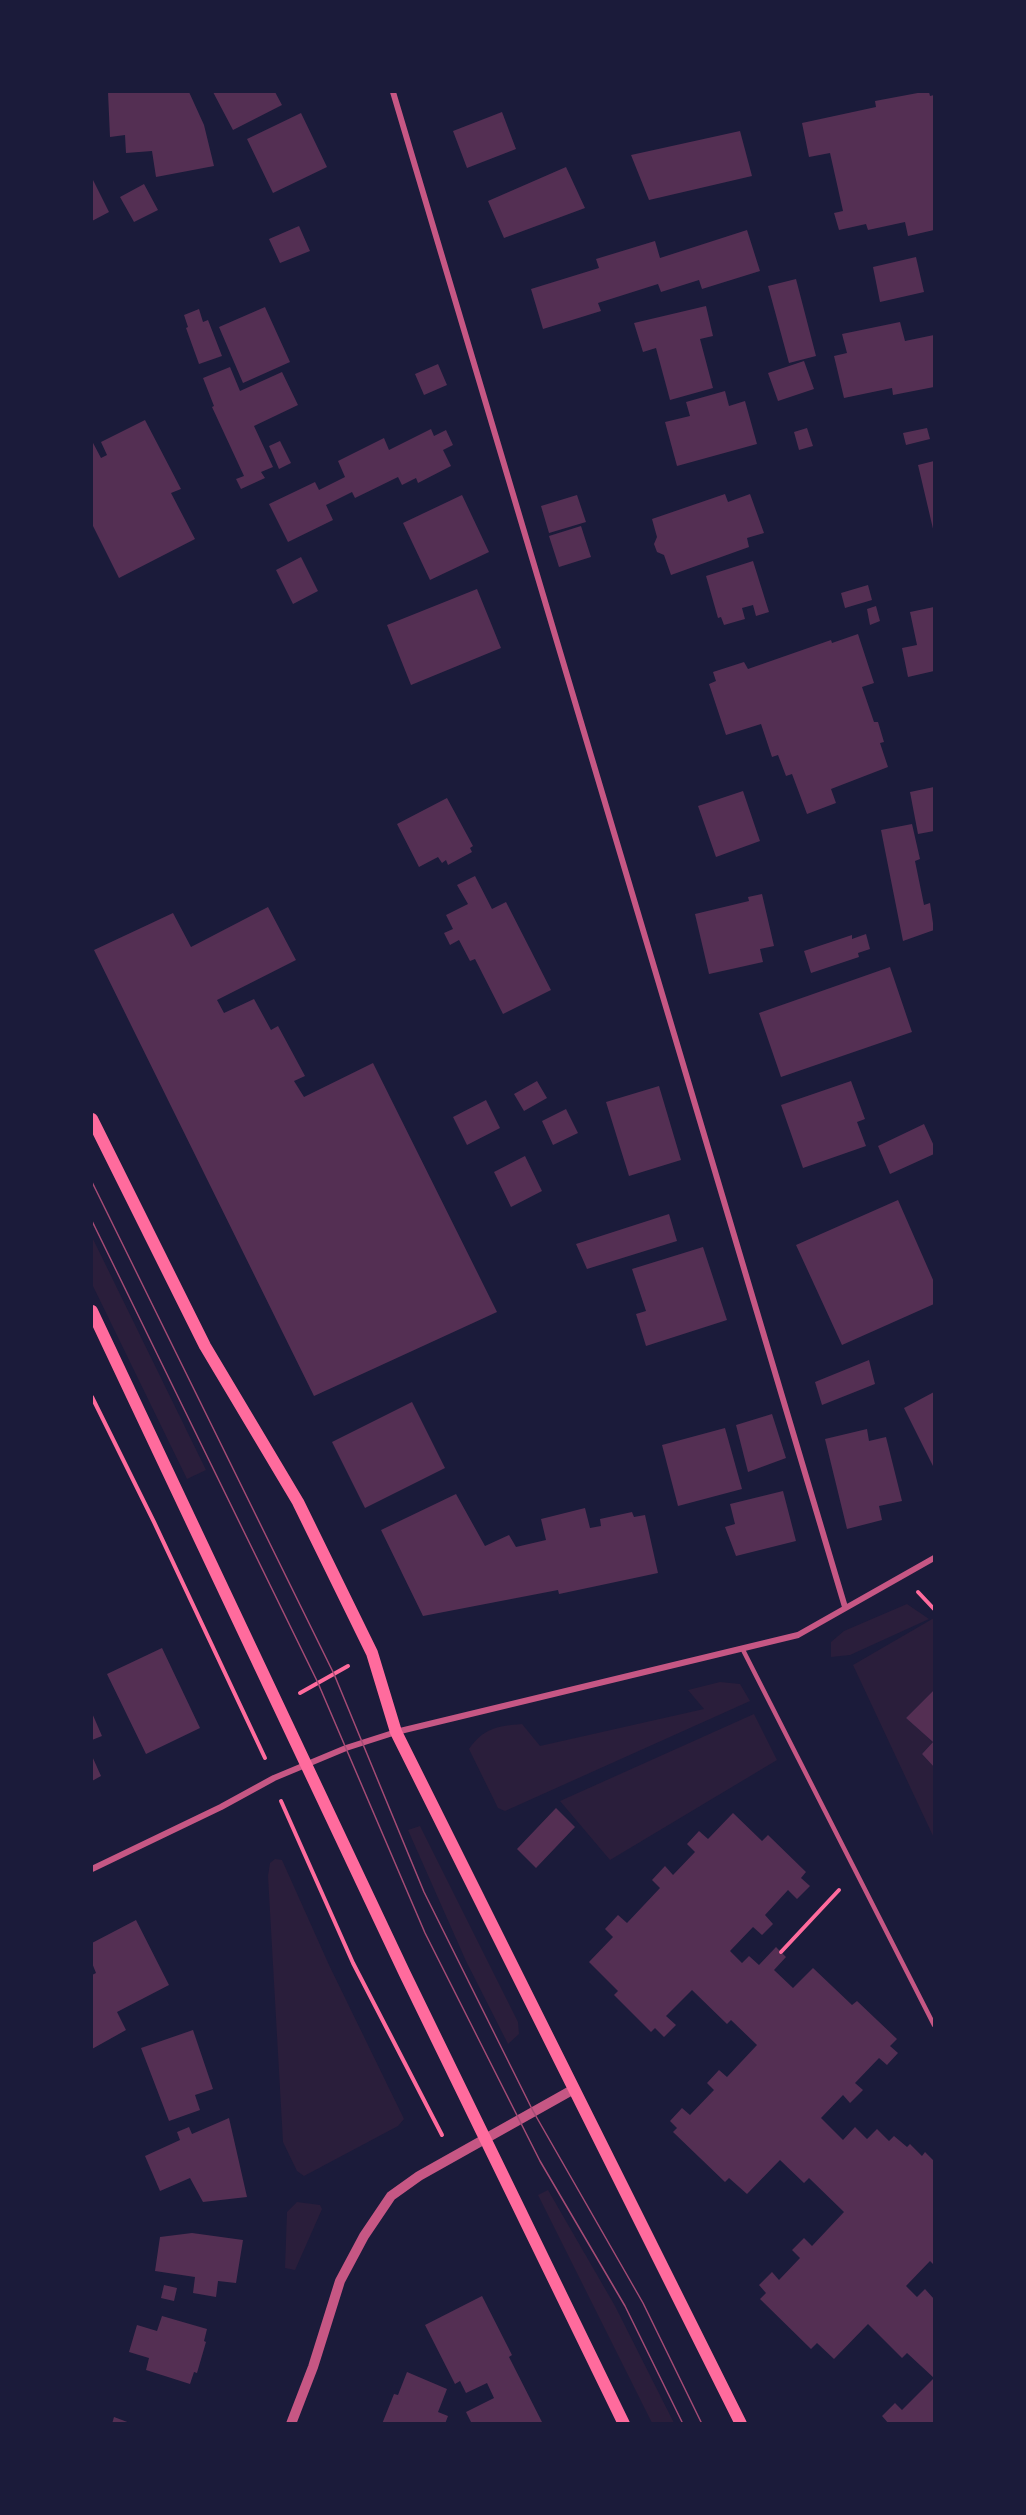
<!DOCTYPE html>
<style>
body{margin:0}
#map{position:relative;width:1026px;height:2515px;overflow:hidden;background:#1b1b3a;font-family:"Golos Text",sans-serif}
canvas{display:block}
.frame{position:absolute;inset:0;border:93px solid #1b1b3a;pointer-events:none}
</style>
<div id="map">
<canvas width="1026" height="2515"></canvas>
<div class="frame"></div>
</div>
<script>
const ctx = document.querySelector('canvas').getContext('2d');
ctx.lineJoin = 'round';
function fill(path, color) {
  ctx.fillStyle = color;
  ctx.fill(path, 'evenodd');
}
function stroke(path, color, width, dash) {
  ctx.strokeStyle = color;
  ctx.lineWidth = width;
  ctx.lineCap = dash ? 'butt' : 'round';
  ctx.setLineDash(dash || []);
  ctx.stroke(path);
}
const green = new Path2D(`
 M92,1237l114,233 -19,9 -95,-195z
 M907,1604l22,15 -79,36 -19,2v-15l13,-11z
 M934,1618v72l-28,28 27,24 -11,12 12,13v71l-81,-173z
 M720,1682l20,2 10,17 -245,110 -7,-3 -29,-59c15,-21 28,-23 53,-25l18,22 164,-37 -16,-19z
 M754,1714l23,46 -167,100 -50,-59z
 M420,1826l98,196 1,12 -11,10 -42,-83 -58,-131z
 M275,1859l7,1 47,105 75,154 -6,7 -94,50 -7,-5 -14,-29 -15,-266 2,-13z
 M548,2190l67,116 59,117h-22l-114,-228z
 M297,2202l23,3 2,4 -27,61 -10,-2 2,-56z`);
const building = new Path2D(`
 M108,92h81l15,33 10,41 -58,11 -4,-26 -26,2 -1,-18 -15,2z
 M213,92h62l7,13 -49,25z
 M923,92h6l1,4 4,-1v135l-26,6 -3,-14 -37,8 -2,-6 -27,6 -5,-17 9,-2 -13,-58 -21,4 -7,-34 74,-16 -1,-6z
 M502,112l14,37 -49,19 -14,-37z
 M301,113l26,54 -54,26 -26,-54z
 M740,131l12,45 -103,24 -18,-45z
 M566,167l19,41 -81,30 -16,-37z
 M92,178l17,34 -17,9z
 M144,184l14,26 -24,12 -14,-25z
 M299,226l11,25 -30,12 -11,-24z
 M747,230l13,41 -58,18 -3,-9 -38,12 -3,-8 -60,19 3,8 -58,18 -12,-40 68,-21 -3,-9 59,-18 5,17z
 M916,257l8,35 -44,10 -7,-35z
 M796,279l20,77 -27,7 -21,-77z
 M706,306l7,30 -13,3 13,49 -43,12 -14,-52 -13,4 -9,-29z
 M265,307l25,55 -47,21 -24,-56z
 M199,309l4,13 5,-2 14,36 -23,8 -13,-36 2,-1 -4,-12z
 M900,322l5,19 29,-6v44l-1,1 1,7 -41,8 -1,-7 -48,10 -10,-42 13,-3 -5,-19z
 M804,361l10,28 -36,12 -10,-28z
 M438,364l9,21 -23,10 -9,-21z
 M230,367l10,24 42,-19 16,33 -44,21 19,41 -12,5 4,6 -24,11 -5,-10 8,-3 -32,-69 2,-1 -11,-28z
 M725,391l4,15 16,-5 12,43 -80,22 -12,-44 25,-6 -4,-14z
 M145,420l36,69 -10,4 24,46 -76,39 -27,-54v-83l9,17 6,-3 -6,-13z
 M807,428l6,18 -14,4 -5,-18z
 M927,428l3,11 -24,6 -3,-12z
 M431,429l3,7 12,-6 7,15 -10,5 8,16 -33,17 -2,-5 -14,7 -4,-8 -43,21 -3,-6 -26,13 7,15 -45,22 -19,-38 46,-22 4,8 26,-13 -7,-16 46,-23 5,12z
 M280,441l11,22 -12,6 -10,-23z
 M934,461v72l-16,-68z
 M725,494l3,8 22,-8 14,39 -17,5 2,9 -78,28 -7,-20 -7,-3 -3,-8 3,-7 -5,-18z
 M462,495l27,57 -59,28 -27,-57z
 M577,495l9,27 -37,11 -8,-27z
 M581,526l10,31 -32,10 -10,-31z
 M301,557l17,34 -25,13 -17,-34z
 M753,561l16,51 -13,4 -3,-11 -11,3 3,11 -21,6 -3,-8 -3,1 -12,-42z
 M868,585l4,15 -27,8 -4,-15z
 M477,589l24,59 -90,37 -24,-60z
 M876,606l4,15 -10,4 -3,-16z
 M934,607v64l-26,6 -6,-29 15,-3 -7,-33z
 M858,634l16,49 -12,4 12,35h4l6,20 -4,1 8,24 -57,22 5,14 -29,11 -15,-40 -6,2 -8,-21 -6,2 -11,-33 -35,11 -17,-51 7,-3 -3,-9 31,-10 4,7 83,-29 1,3z
 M934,787v44l-16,3 -8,-42z
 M743,791l17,50 -44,16 -18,-51z
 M447,798l26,48 -3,2 2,4 -24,13 -2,-5 -4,3 -4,-6 -19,10 -22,-43z
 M912,824l8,35 -5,2 9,44 6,-2 4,27 -31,11 -22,-111z
 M475,876l17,33 14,-7 45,88 -48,24 -28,-55 -5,2 -11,-21 -9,5 -6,-12 9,-4 -7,-14 22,-11 -11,-19z
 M762,894l12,52 -14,3 3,13 -54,12 -14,-60 54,-13 -1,-4z
 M268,907l28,53 -79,40 7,13 30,-14 17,31 7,-4 27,50 -11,5 10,16 69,-34 124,249 -183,84 -220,-446 79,-37 18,34z
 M866,934l4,15 -12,4 1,4 -48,16 -7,-22 48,-16v4z
 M890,967l22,65 -131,45 -22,-64z
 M537,1081l10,17 -23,13 -10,-17z
 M851,1081l14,38 -8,3 9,24 -63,22 -22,-63z
 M659,1086l22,74 -52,16 -23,-74z
 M486,1100l14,28 -33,17 -14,-28z
 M566,1109l12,24 -25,12 -11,-24z
 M924,1124l10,22v8l-44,20 -12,-28z
 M525,1156l17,35 -31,16 -17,-35z
 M898,1200l36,82v22l-92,41 -46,-100z
 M669,1214l8,27 -90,28 -11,-25z
 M703,1247l24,73 -81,26 -10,-32 10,-3 -14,-42z
 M869,1360l6,24 -53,21 -7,-23z
 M934,1392v76l-30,-60z
 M412,1402l33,66 -80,40 -33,-66z
 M772,1414l14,44 -38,14 -12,-47z
 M725,1428l17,61 -64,17 -16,-61z
 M867,1429l2,12 17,-4 16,64 -23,5 3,14 -35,9 -22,-90z
 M783,1491l13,50 -60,15 -11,-29 10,-3 -5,-20z
 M456,1494l29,52 24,-11 7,12 30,-7 -5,-21 44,-11 5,20 11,-2 -1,-7 32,-7 2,5 11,-2 13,58 -99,21 -1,-4 -135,26 -42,-86z
 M162,1648l38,80 -54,26 -39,-80z
 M934,1690v77l-12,-13 11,-12 -27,-24z
 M92,1713l10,23 -10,4z
 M92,1756l9,20 -9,5z
 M556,1808l19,19 -39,41 -19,-19z
 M733,1813l29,28 6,-6 38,37 -5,6 9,8 -13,13 -9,-9 -23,25 8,9 -11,11 -9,-8 -23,24 12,12 7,-7 10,9 17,-18 10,10 -12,13 19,18 20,-20 39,37 5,-4 40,38 -7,7 8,7 -11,12 -8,-7 -24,25 8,7 -13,13 -7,-8 -22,23 22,22 12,-13 12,12 10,-10 12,12 5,-5 13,11 3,-3 12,12 3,-4 9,9v104l-4,-4 -24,25 11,11 8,-8 9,10v125h-45l-7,-8 13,-13 7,7 32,-32 -27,-25 -5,5 -34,-34 -34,35 -17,-16 -6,6 -51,-50 6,-6 -7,-8 13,-13 7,8 21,-22 -8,-8 12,-12 8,8 32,-34 -35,-34 -5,5 -24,-23 -33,34 -18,-16 -4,4 -52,-50 4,-4 -7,-7 12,-13 8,7 24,-25 -7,-7 12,-13 8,7 30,-32 -26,-25 -4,4 -35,-34 -26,26 10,9 -12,12 -9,-9 -4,4 -37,-37 4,-4 -29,-29 24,-25 -8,-8 13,-14 9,8 33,-35 -8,-8 13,-14 8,9 22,-23 -8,-8 12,-13 9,8z
 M136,1920l33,65 -52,27 9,18 -34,19v-74l4,-2 -4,-10v-20z
 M193,2030l20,59 -18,6 5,15 -31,11 -28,-73z
 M229,2118l18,79 -44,5 -13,-24 -30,13 -15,-35 35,-16 -3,-8 12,-5 3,7z
 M192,2233l51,7 -7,43 -18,-2 -2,16 -23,-4 2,-16 -40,-6 5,-34z
 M164,2285l13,3 -3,13 -13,-3z
 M482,2296l30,59 -3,2 34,67h-71l-6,-12 28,-14 -7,-15 -21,10 -6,-12 -5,3 -30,-59z
 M162,2316l45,13 -3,12 2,1 -9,31 -3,-1 -4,12 -44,-14 3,-12 -20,-6 8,-27 20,6z
 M407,2372l40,17 -9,23 10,4 -3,8h-63l12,-30 4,1z
 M114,2417l16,6v1h-18z`);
const path = new Path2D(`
 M92,1397l62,125 111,236
 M918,1592l16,17
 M300,1693l48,-27
 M281,1801l72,162 89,172
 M781,1952l58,-62`);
const service = new Path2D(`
 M743,1650l191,375`);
const minor = new Path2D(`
 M393,92l452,1515
 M92,1869l129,-62 53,-29 72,-30 50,-16 402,-97 136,-77`);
const tertiary = new Path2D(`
 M291,2424l22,-57 27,-86 24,-45 27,-40 28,-20 155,-87`);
const secondary = new Path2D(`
 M92,1119l113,227 93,156 74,151 24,79 345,692
 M92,1311l313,663 219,450`);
const tram = new Path2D(`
 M92,1182l242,492 90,218 109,219 110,192 59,121
 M92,1221l226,462 107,250 115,228 85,145 58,118`);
fill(green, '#2a1e3b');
fill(building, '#542f53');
stroke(path, '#ff6b9d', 4);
stroke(service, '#c65784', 4.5);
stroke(minor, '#c65784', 6);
stroke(tertiary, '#c65784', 10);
stroke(secondary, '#ff6b9d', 12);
stroke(tram, '#a44b75', 1.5);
</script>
